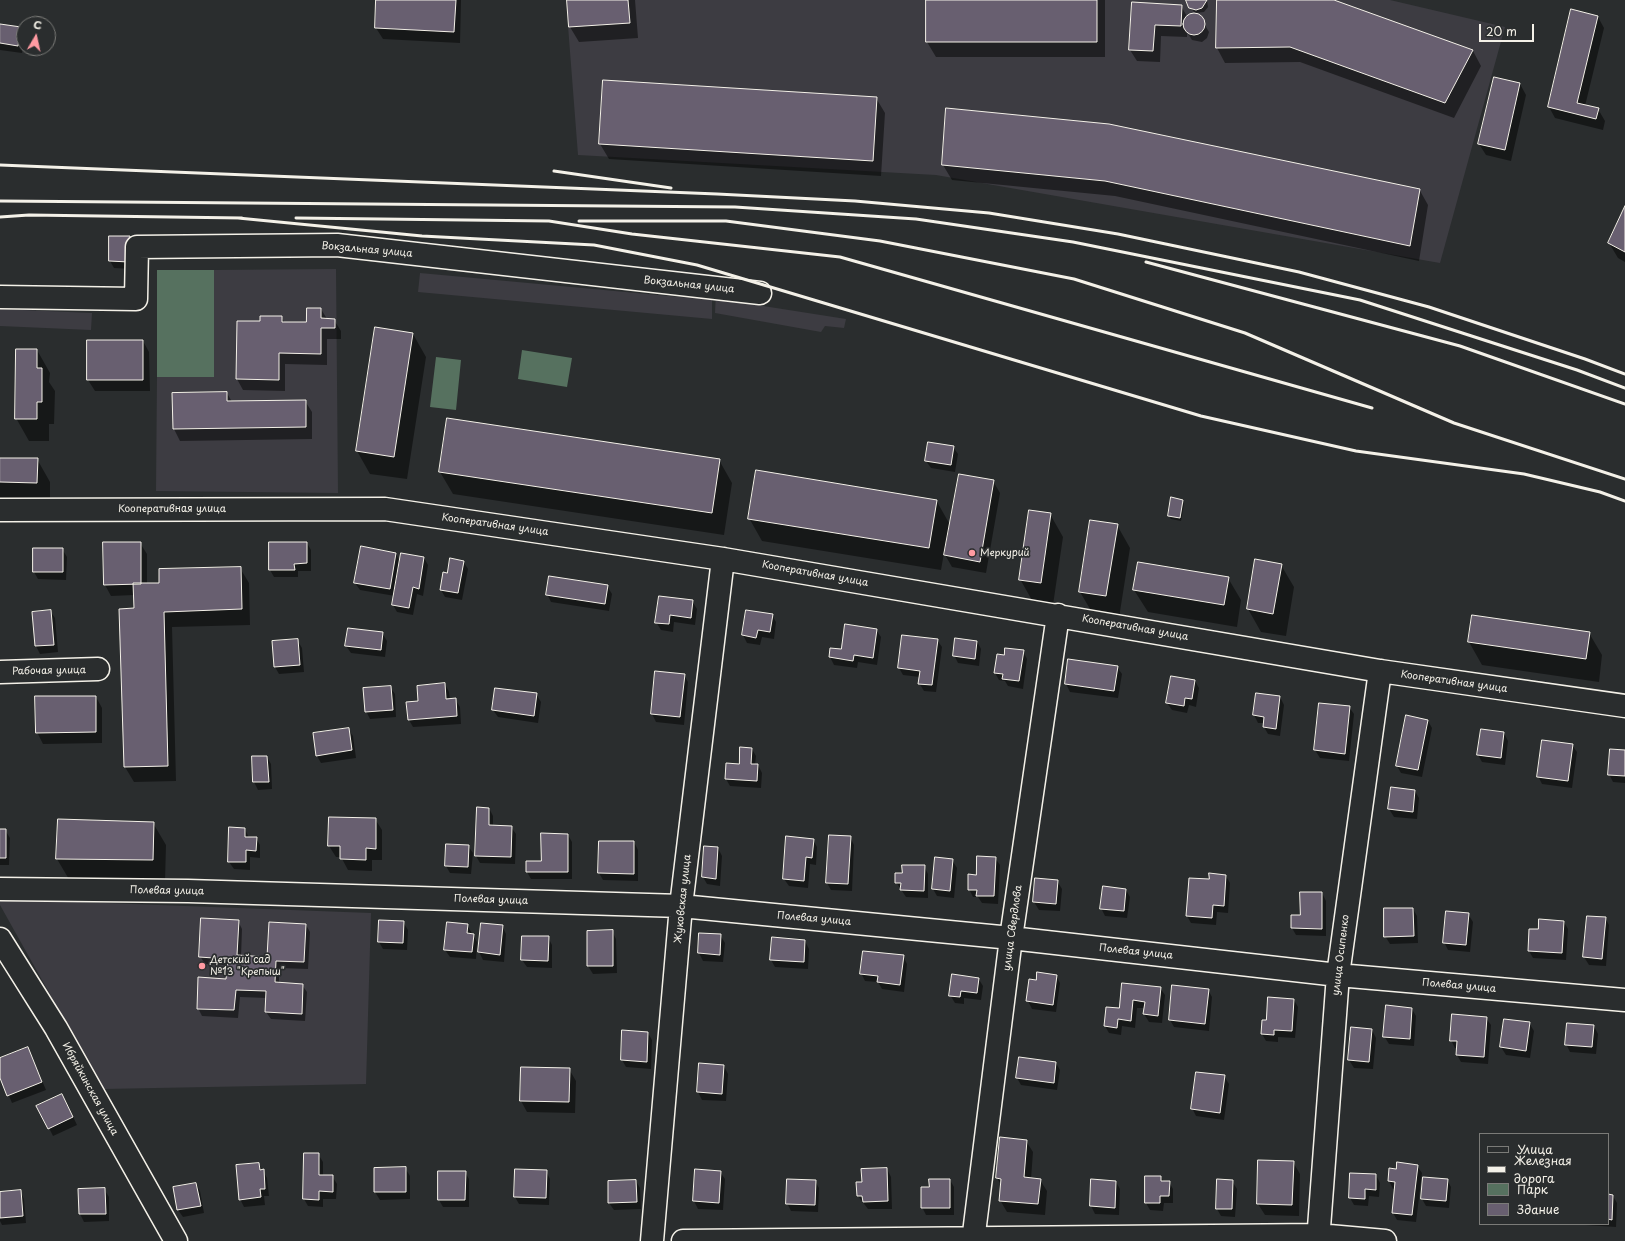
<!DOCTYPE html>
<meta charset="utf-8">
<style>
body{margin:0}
#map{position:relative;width:1625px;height:1241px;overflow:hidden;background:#2a2d2e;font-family:"Playpen Sans",sans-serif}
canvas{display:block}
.legend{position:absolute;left:1479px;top:1133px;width:130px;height:92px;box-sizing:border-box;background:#2a2d2e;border:1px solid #7b7b78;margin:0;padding:5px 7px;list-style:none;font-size:12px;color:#f4f1e8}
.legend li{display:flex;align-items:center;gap:8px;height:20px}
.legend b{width:20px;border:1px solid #7b7b78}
.north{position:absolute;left:16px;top:16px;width:40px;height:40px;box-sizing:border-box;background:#2a2d2e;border:1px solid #7b7b78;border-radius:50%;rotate:9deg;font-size:11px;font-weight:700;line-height:16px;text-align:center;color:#f4f1e8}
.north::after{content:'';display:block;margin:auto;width:14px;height:18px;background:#ff9aa2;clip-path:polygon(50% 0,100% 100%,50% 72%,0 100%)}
.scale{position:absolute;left:1479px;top:24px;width:55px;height:18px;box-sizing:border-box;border:2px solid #f4f1e8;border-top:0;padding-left:5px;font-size:12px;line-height:14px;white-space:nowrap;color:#f4f1e8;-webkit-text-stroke:3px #2a2d2e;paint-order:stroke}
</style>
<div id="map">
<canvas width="1625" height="1241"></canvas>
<ul class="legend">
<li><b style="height:5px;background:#2a2d2e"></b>Улица</li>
<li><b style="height:5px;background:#f4f1e8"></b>Железная дорога</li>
<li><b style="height:11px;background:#56715f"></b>Парк</li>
<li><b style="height:11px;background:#685f70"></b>Здание</li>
</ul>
<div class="north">С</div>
<div class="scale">20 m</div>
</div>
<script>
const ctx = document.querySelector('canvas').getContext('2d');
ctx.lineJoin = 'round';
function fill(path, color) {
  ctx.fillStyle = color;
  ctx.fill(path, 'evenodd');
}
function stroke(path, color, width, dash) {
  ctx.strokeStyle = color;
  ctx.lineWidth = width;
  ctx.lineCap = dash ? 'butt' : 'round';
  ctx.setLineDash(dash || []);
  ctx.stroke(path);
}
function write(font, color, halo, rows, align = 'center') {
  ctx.font = font + ' "Playpen Sans",sans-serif';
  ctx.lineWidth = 3.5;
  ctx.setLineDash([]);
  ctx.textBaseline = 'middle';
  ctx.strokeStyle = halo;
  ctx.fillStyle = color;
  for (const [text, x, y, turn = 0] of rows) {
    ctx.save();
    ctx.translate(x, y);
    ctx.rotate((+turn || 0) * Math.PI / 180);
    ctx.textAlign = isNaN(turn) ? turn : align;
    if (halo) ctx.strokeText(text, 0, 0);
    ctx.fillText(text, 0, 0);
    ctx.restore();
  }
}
const built = new Path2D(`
 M566,0h824l115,27 -65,236 -504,-88 -358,-20z
 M336,269l2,224 -182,-2 1,-114h57v-107z
 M420,273l292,27v19l-294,-27z
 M716,292l9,8 121,19 -2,9 -19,-2 -4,6 -106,-19z
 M0,309l92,4 -1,17 -91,-4z
 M0,899l371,14 -5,171 -263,5 -103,-184z`);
const green = new Path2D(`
 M157,270h57v107h-57z
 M522,350l50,8 -5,29 -49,-8z
 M436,357l25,3 -5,50 -26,-3z`);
const shadow = new Path2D(`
 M377,0h84l-1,43 -77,-4 -7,-11z
 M568,0h67l3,38 -59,4 -9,-15z
 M927,0h178v57h-169l-9,-15z
 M1188,0h19l1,7 -4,5 -9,1 -7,-8z
 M1218,0h113l142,51 8,15 -27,52 -154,-56 -75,1 -8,-15z
 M1133,3l48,3 7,12 4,-3h7l10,17 -2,6 -5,4 -10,-2 -5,-8v5l-26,-1 -1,26 -23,-1 -7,-11z
 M1598,17l6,11 -19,78 13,3 7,12 -2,9 -48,-12 -6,-11z
 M0,25l20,3 4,7 -2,18 -22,-3z
 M1520,84l6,11 -15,66 -25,-6 -7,-11z
 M876,98l9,15 -4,63 -272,-17 -9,-15z
 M943,165l476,24 9,16 -9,56 -304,-65 -163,-16z
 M1625,208v54l-7,-4 -9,-15z
 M129,237l4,8v24l-19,-1 -4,-7z
 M321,309l6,10 7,1 7,11v8h-14v26l-42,-1v27l-42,-1 -6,-11 24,-57 20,-5 4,6h22z
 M413,334l13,23 -19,122 -37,-5 -13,-23z
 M143,341l6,11 1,39h-55l-7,-11z
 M37,350l13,23 -1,9 6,9 -1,33h-5v17h-20l-13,-23z
 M227,393l5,9 73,-1 7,11v27l-132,2 -6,-12 -1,-35z
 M953,447l5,7 -3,18 -24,-4 -5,-7z
 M0,459h37l13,23v23l-50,-1z
 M719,460l13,23 -8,52 -271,-41 -13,-22z
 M993,481l7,12 -14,80 -34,-6 -8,-14 -3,17 -179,-29 -13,-23 187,-18 13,23 -1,7h2z
 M1182,501l2,3 -3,17 -10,-2 -2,-3z
 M1050,514l13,23 -10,68 -20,-3 -13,-23z
 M1117,525l13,23 -11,70 -26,-4 -13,-22z
 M140,543l7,11v30h13l80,-16 9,15 1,42 -78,2 4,154 -42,1 -9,-15 -5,-157 15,-1 -1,-14 -23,1 -6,-11z
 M307,543l4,7v21h-13v6h-24l-4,-7z
 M62,549l5,8 -1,23 -28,-1 -4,-7z
 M396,554l4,8 24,-4 4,7 -5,31 -6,-2 -4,21 -16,-3 -4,-7 2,-9 -35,-6 -5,-7z
 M1256,560l25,5 13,22 -8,49 -25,-4 -13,-23z
 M463,561l5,8 -6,31 -17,-3 -4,-7 7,-16z
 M1228,578l13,22 -4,27 -89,-15 -14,-22z
 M607,586l5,8 -3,17 -58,-9 -4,-8z
 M692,601l5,8 -2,16 -21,-3 -1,10 -12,-2 -5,-8z
 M50,611l5,7 3,34 -18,2 -4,-8 -3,-33z
 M747,611l25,4 4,7 -2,17 -12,-2 -2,8 -13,-2 -4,-8z
 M876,630l5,7 -4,28 -19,-3 -1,6 -23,-3 -4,-8z
 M382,633l5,8 -2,16 -34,-4 -5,-7z
 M1589,633l13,22 -3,27 -117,-17 -13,-23z
 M297,640l5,8 2,24 -25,2 -4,-7z
 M937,640l5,7 -6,45 -12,-1 -5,-8 1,-6 -17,-2 -4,-7z
 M977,641l4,8 -2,17 -21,-3 -4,-8z
 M1023,651l4,8 -4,30 -15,-3 -3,-5 -6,-1 -4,-7 10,-17z
 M1069,660l48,7 5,7 -4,24 -48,-6 -4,-8z
 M656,672l28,3 4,7 -4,43 -28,-3 -4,-8z
 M1195,681l4,7 -3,19 -7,-2 -2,8 -15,-3 -5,-7z
 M445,684l4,8 1,8 5,-1 5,8 1,17 -48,3 -4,-7 10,-18z
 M390,687l5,7 1,23 -26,2 -4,-8z
 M536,694l5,8 -3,21 -40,-6 -5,-7z
 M1257,694l23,3 4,8 -4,31 -12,-2 -4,-7v-4h-6l-4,-8z
 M96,697l6,11v35l-59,1 -6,-12z
 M1349,707l5,7 -5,47 -29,-3 -5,-8z
 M1428,721l4,7 -10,49 -21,-4 -4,-7z
 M348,729l5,7 3,22 -35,5 -4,-7z
 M1504,733l4,8 -3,24 -23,-3 -4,-7z
 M1572,745l5,7 -5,36 -30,-4 -4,-8z
 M752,749l4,7 -1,9h3l4,8 -1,15 -31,-2 -4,-7 14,-14z
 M1625,751v32l-12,-1 -4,-8z
 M253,757h14l4,7 1,25 -14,1 -4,-8z
 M1392,788l23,3 4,7 -2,21 -23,-2 -5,-8z
 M489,808l4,8v10l18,1 5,7 -1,30 -35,-1 -4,-7z
 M375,819l7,11v30h-10v11l-24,-1 -7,-13h-5l-7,-11z
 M153,823l13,22 -1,37 -95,-1 -13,-22z
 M245,829l4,9h7l4,7v13l-10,-1v13l-16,-1 -5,-7z
 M0,830h5l5,8 -1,27h-9z
 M568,835l4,7v37h-41l-4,-7 15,-10z
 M850,837l4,8 -2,46 -21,-1 -4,-7z
 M813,840l4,7 -1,18 -6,-1 -2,24 -19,-2 -5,-7z
 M634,842l4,8v31l-35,-1 -4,-7z
 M468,846l5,7 -2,21 -21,-1 -4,-7z
 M718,848l4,8 -2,30 -13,-2 -4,-7z
 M995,858l5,7 -2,39 -16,-1 -4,-6h-5l-4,-8z
 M952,860l5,8 -3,30 -17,-2 -4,-7z
 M924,866l4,8v24l-22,-1 -10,-15z
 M1226,876l4,7 -2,30 -11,-1 -1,13 -25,-2 -4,-7 23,-36z
 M1036,879l21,2 5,8 -2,22 -21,-1 -5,-8z
 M1126,890l4,7 -3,21 -22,-2 -4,-8z
 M1322,893l4,8v35l-30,-1 -4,-7z
 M1413,909l4,7 1,27 -28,1 -5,-8z
 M1468,914l5,8 -3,30 -22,-2 -4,-8z
 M1588,917l17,1 4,7 -3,41 -17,-1 -5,-8z
 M238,921l4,8 -1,28 27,1 38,-33 4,7 -2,37 -29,-1v15l23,2 5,7 -2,29 -34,-2 -5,-7 1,-14 -27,-1 -2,21 -36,-2 -4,-8 29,-28 1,-15 -23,-1 -5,-8z
 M403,922l5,8 -1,20 -24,-1 -4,-7z
 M1564,922l4,7 -2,31 -33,-2 -4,-7 10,-20z
 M482,924l20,2 4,8 -2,28 -21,-2 -4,-8z
 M467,925l10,17 -1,17 -26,-2 -5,-7z
 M612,931l4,8 1,34 -24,1 -5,-8v-34z
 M720,935l5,8 -2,19 -20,-1 -4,-8z
 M548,937l4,8v23l-25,-1 -5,-7z
 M805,941l4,8 -1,20 -33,-2 -4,-7z
 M903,956l4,8 -3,28 -22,-3 -4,-7 -13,-1 -4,-8z
 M1056,976l4,7 -4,29 -24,-3 -4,-8 9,-20z
 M978,978l5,8 -2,14 -17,-2v6l-9,-1 -5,-8z
 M1122,984l38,4 5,7 -3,28 -13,-1 -5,-8 1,-6h-8l-2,20 -13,-2 -1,9 -12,-2 -4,-7 15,-17z
 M1208,990l4,7 -3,34 -35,-4 -4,-7z
 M1294,1000l4,7 -3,31 -17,-1v5l-12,-1 -4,-7 5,-13z
 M1412,1009l4,7 -2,30 -25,-2 -5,-8z
 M1486,1018l5,7 -3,39 -27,-2 -4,-7 1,-7h-3l-4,-8z
 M1529,1023l5,8 -4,27 -24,-3 -5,-8z
 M1594,1026l4,8 -2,20 -26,-2 -4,-8z
 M1372,1030l4,8 -3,31 -19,-1 -5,-8z
 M648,1033l4,7 -1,29 -25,-2 -4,-7z
 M28,1048l18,42 -34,13 -12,-28v-16z
 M1056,1063l4,7 -3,20 -36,-5 -4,-7z
 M700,1064l24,2 4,8 -2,27 -24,-1 -4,-8z
 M569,1069l7,12 -1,32 -48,-1 -6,-11z
 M1224,1076l5,8 -5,36 -28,-4 -4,-8z
 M66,1102l11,23 -24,11 -15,-30z
 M1026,1141l7,11 -2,27 9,1 7,11 -2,24 -38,-3 -7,-12 1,-15 -4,-7z
 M318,1154l5,8v14h9l5,8 -1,15h-13v8l-15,-1 -4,-7z
 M1293,1162l7,12 -1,42 -34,-1 -7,-11z
 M259,1164l8,14 2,18h-5l1,9 -21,2 -4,-8z
 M1417,1166l5,7 -6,49 -19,-2 -4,-7 3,-24h-3l-4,-8 8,-11z
 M405,1168l5,8v23l-30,1 -5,-8v-23z
 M887,1169l4,8 1,32h-24l-10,-13 5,-13z
 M695,1170l25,2 5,7 -2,31 -25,-1 -4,-8z
 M546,1171l4,8 -1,26 -30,-1 -4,-7z
 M465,1172l4,7v28h-26l-4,-7z
 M1376,1175l4,8 -1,14 -10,-1 -1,10 -14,-1 -4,-7z
 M1161,1177l3,5h5l4,7v14h-9l-1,8 -13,-1 -4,-7z
 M950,1180l4,7v28h-28l-4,-8 8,-19z
 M1092,1180l24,2 4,7 -1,26 -24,-1 -4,-8z
 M1447,1180l4,7 -2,21 -23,-2 -4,-7z
 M636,1181l4,7 1,21 -27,1 -5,-7z
 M815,1181l4,7 -1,24 -27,-1 -4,-8z
 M1232,1181l5,8 -2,28 -14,-1 -4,-7z
 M196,1184l4,7 4,22 -21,4 -5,-7 -4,-22z
 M104,1189l5,8v24l-25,1 -4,-8 -1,-24z
 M20,1191l4,8 2,24 -24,2 -2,-4v-28z
 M1608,1195l5,1 4,7 -1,24 -31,-2 23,-1z`);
const building = new Path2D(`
 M376,0h80l-2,32 -79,-4z
 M567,0h61l2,23 -61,4z
 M926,0h171v42h-171z
 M1186,0h21l-5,8 -6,2 -7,-2z
 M1217,0h117l139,50 -28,53 -155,-56 -74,1z
 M1132,2l50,3 -1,21 -26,-1 -2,26 -24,-1z
 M1571,9l27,7 -21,87 22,5 -3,11 -48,-12z
 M1183 24a11 11 0 1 1 22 0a11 11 0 1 1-22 0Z
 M0,24l21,3 -3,19 -18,-3z
 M1494,77l26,6 -15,67 -27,-6z
 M603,80l274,17 -4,64 -274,-17z
 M946,108l163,16 311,65 -10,57 -305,-65 -163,-16z
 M1625,206v46l-17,-9z
 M109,236h21l-1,26 -20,-1z
 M307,308h14v10l14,1v9h-14v26l-42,-1v27l-43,-1 1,-58h23v-5h22v6h24z
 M375,327l38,6 -19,124 -38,-6z
 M87,340h56v40h-56z
 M16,349h21v19h5v34h-5v17h-22z
 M227,392v9l79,-1v27l-133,2 -1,-36z
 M447,418l273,41 -8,54 -273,-41z
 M928,442l26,4 -3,19 -26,-4z
 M0,458h38l-1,25 -37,-1z
 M756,470l181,30 -8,48 -181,-29z
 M959,474l35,6 -14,82 -36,-7z
 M1171,497l12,3 -3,18 -12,-2z
 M1029,510l22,3 -10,70 -22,-3z
 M1090,520l28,4 -12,72 -27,-4z
 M103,542h38v42l-37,1z
 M269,542h38v21l-13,1 1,6h-26z
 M361,546l35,7 -6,36 -36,-6z
 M33,548h30v24h-30z
 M401,553l23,4 -5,32 -6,-2 -4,21 -17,-3z
 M450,558l14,3 -6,32 -18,-3 3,-18 4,1z
 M1255,559l27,5 -9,50 -26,-5z
 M1138,562l91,15 -5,28 -91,-15z
 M241,567l1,42 -78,3 4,154 -44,1 -5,-158 15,-1 -1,-25h26v-14z
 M549,576l59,9 -3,19 -59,-9z
 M659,596l34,4 -2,18 -21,-3 -1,9 -14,-1z
 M51,610l3,35 -19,1 -3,-34z
 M746,610l27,4 -3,18 -12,-2 -2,8 -14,-3z
 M1472,615l118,17 -4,27 -118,-17z
 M845,624l32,5 -4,29 -19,-3 -1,6 -24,-4 1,-9 11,1z
 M348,628l35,4 -2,18 -36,-4z
 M902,635l36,4 -6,46 -14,-1 2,-13 -22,-3z
 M955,638l22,3 -2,18 -22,-3z
 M298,639l2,26 -26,2 -2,-26z
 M1005,648l19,2 -5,31 -17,-2 1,-5 -9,-1 3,-19 7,1z
 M1068,659l50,7 -4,25 -49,-7z
 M655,671l30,3 -5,43 -29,-3z
 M1171,676l24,4 -3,19 -7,-1 -1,8 -18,-3z
 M445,683l1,16 10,-1 1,18 -49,4 -2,-18 12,-1 -1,-15z
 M391,686l2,24 -28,2 -2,-24z
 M495,688l42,5 -3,23 -42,-6z
 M1256,693l24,3 -4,33 -13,-2 1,-10 -11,-2z
 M35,696h61v36l-60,1z
 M1319,703l31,3 -5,48 -31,-4z
 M1406,715l22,5 -10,50 -22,-4z
 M349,728l3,22 -36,6 -3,-23z
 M1481,729l23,3 -3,26 -24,-3z
 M1542,740l31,4 -5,37 -31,-4z
 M740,747l12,1 -1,16h7l-1,17 -32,-2 1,-16 13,1z
 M1610,749l15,1v26l-17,-1z
 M252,756h15l2,26h-16z
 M1391,787l24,3 -2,22 -25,-3z
 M477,807l12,1v17l23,1 -1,31 -36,-1z
 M329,817l47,1v31l-10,-1v12l-26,-1v-13h-12z
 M58,819l96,3 -1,38 -97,-1z
 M229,827l16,1v9h12l-1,14 -10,-1v12h-18z
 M0,829h6v29h-6z
 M541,833l27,1v38h-42v-11h15z
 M829,835l22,1 -3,48 -22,-1z
 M786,836l28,3 -2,19 -6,-1 -2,24 -21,-2z
 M599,841h35v33l-36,-1z
 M446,844l23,1 -1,22 -23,-1z
 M704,846l14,1 -2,32 -14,-2z
 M977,856l19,1 -2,39h-18l1,-6h-9v-16l8,1z
 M935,857l18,2 -3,32 -18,-2z
 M902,865h23l-1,26 -24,-1 1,-7h-6v-10h7z
 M1209,873l17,2 -2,31 -11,-1 -1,13 -26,-2 3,-38 20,1z
 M1035,878l23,2 -2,24 -23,-2z
 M1103,886l23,3 -2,22 -24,-2z
 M1300,892h22v37l-31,-1v-13h9z
 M1384,908h29l1,28 -30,1z
 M1446,911l23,2 -3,32 -23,-2z
 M1587,916l19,1 -4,42 -19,-2z
 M201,918l38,2 -2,35 30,2 2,-35 37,2 -2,38 -28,-1 -1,21 28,2 -1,30 -37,-2 1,-21 -30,-1 -2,20 -37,-1 1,-32 28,2 2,-20 -29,-2z
 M1539,919l25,2 -2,32 -34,-2 1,-22h9z
 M379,920l25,1 -1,22 -25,-1z
 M447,922l21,2 -1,9 7,1 -2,18 -28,-2z
 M481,923l22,2 -3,30 -22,-3z
 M613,930v36h-26v-35z
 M699,933l22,1 -1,21 -22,-2z
 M522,936h27l-1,25 -27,-1z
 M772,937l33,3 -1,22 -34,-2z
 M863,951l41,4 -4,30 -23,-3 1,-6 -18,-2z
 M1037,972l20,3 -4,30 -27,-4 3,-22 7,1z
 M952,974l27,4 -2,15 -16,-2 -1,6 -11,-1z
 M1122,983l39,4 -3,29 -15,-2 2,-12 -12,-2 -2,21 -13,-2 -1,9 -13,-2 2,-19 13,1z
 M1172,985l37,4 -4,35 -36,-4z
 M1268,997l26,2 -2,32 -18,-1v5l-13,-1 1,-14h4z
 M1386,1005l26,3 -2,31 -27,-2z
 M1452,1014l35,3 -3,40 -28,-2 1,-14h-7z
 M1504,1019l26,3 -4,29 -26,-4z
 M1567,1023l27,2 -2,22 -27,-2z
 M1351,1027l21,2 -3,33 -21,-2z
 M622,1030l26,2 -1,30 -26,-2z
 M28,1047l14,35 -35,14 -7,-18v-20z
 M1019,1057l37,5 -2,21 -38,-5z
 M699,1063l25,2 -2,29 -25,-2z
 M521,1067l49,1 -1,34 -49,-1z
 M1196,1072l29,3 -5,38 -29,-4z
 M62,1094l11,23 -25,12 -12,-23z
 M1000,1137l27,3 -3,37 17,2 -3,25 -39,-3 2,-22 -5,-1z
 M304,1153h15v22h14v17l-14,-1v9l-16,-1z
 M1258,1160l36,1 -2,44 -35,-1z
 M1397,1162l21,3 -6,50 -20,-2 3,-31 -7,-1 1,-13 7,1z
 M259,1163l1,7 4,-1 1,20h-5l1,8 -22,3 -3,-35z
 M406,1167v25h-32v-24z
 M887,1168l1,33 -25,1 -1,-6h-5l-1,-14h6l-1,-13z
 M515,1169l32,1 -1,28 -32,-1z
 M695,1169l26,2 -2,32 -26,-2z
 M438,1171h28l-1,29h-27z
 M1350,1173l26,1v16l-11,-1v10l-16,-1z
 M1145,1176h16v5h9l-1,15h-9v7h-15z
 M1423,1177l25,2 -2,22 -25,-2z
 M787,1179l29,1 -1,25 -29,-1z
 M929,1179h21v29h-29v-21h8z
 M1091,1179l25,2 -1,27 -25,-2z
 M1217,1179l16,1 -1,29h-16z
 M636,1180l1,22 -29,1v-22z
 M196,1183l5,23 -24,4 -4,-23z
 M105,1188l1,26h-27l-1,-25z
 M21,1190l2,26 -23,2v-26z
 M1608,1194l5,1 -1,25 -4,-1z`);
const minor = new Path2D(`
 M0,297l136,2 1,-52 200,-2 423,48
 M0,510l385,-1 338,50 657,112 245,35
 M0,672l98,-3
 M0,889l188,2 493,15 330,32 327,37 287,25
 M0,939l56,89 120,213
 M652,1241l29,-335 42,-347
 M683,1241l635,-6 67,6
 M973,1241l38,-303 47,-323
 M1318,1241l20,-266 42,-304`);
const rail = new Path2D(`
 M0,165l717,29 138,7 134,12 129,21 181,38 130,35 156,52 40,15
 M554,171l117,17
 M0,201l735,6 181,12 157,23 287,58 217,70 48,18
 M0,217l29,-2 213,3
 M238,218l184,18 172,9 103,20 504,151 155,35 168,23 76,18 25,9
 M296,218l253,3 83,13 208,23 532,151
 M579,221h147l154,20 194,38 171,54 209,90 171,56
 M1146,262l314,84 165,58`);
const markers = [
 [972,553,4,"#ff9aa2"],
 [202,966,4,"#ff9aa2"]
];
const streetNames = [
 ["Вокзальная улица",367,250,5],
 ["Вокзальная улица",689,285,6],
 ["Кооперативная улица",172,509],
 ["Кооперативная улица",495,525,8],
 ["Кооперативная улица",815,574,10],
 ["Кооперативная улица",1135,628,10],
 ["Рабочая улица",49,671,-1],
 ["Кооперативная улица",1454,682,8],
 ["Полевая улица",167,891,1],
 ["Жуковская улица",683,899,-84],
 ["Полевая улица",491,900,2],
 ["Полевая улица",814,919,5],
 ["улица Свердлова",1013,928,-82],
 ["Полевая улица",1136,952,6],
 ["улица Осипенко",1341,955,-83],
 ["Полевая улица",1459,986,5],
 ["Ибряйкинская улица",90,1089,61]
];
const poiNames = [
 ["Меркурий",980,553],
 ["Детский сад",210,960],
 ["№13 \"Крепыш\"",210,972]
];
fill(built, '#3d3c42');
fill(green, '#56715f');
fill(shadow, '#0007');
fill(building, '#685f70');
stroke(building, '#f4f1e8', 1);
stroke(minor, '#f4f1e8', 25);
stroke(minor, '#2a2d2e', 22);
stroke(rail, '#f4f1e8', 3);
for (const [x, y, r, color] of markers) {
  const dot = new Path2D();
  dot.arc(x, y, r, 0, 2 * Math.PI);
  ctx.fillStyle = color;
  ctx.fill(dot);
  stroke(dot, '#2a2d2e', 1.5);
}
write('10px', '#f4f1e8', '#2a2d2e', streetNames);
write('10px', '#f4f1e8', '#2a2d2e', poiNames, 'left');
</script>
